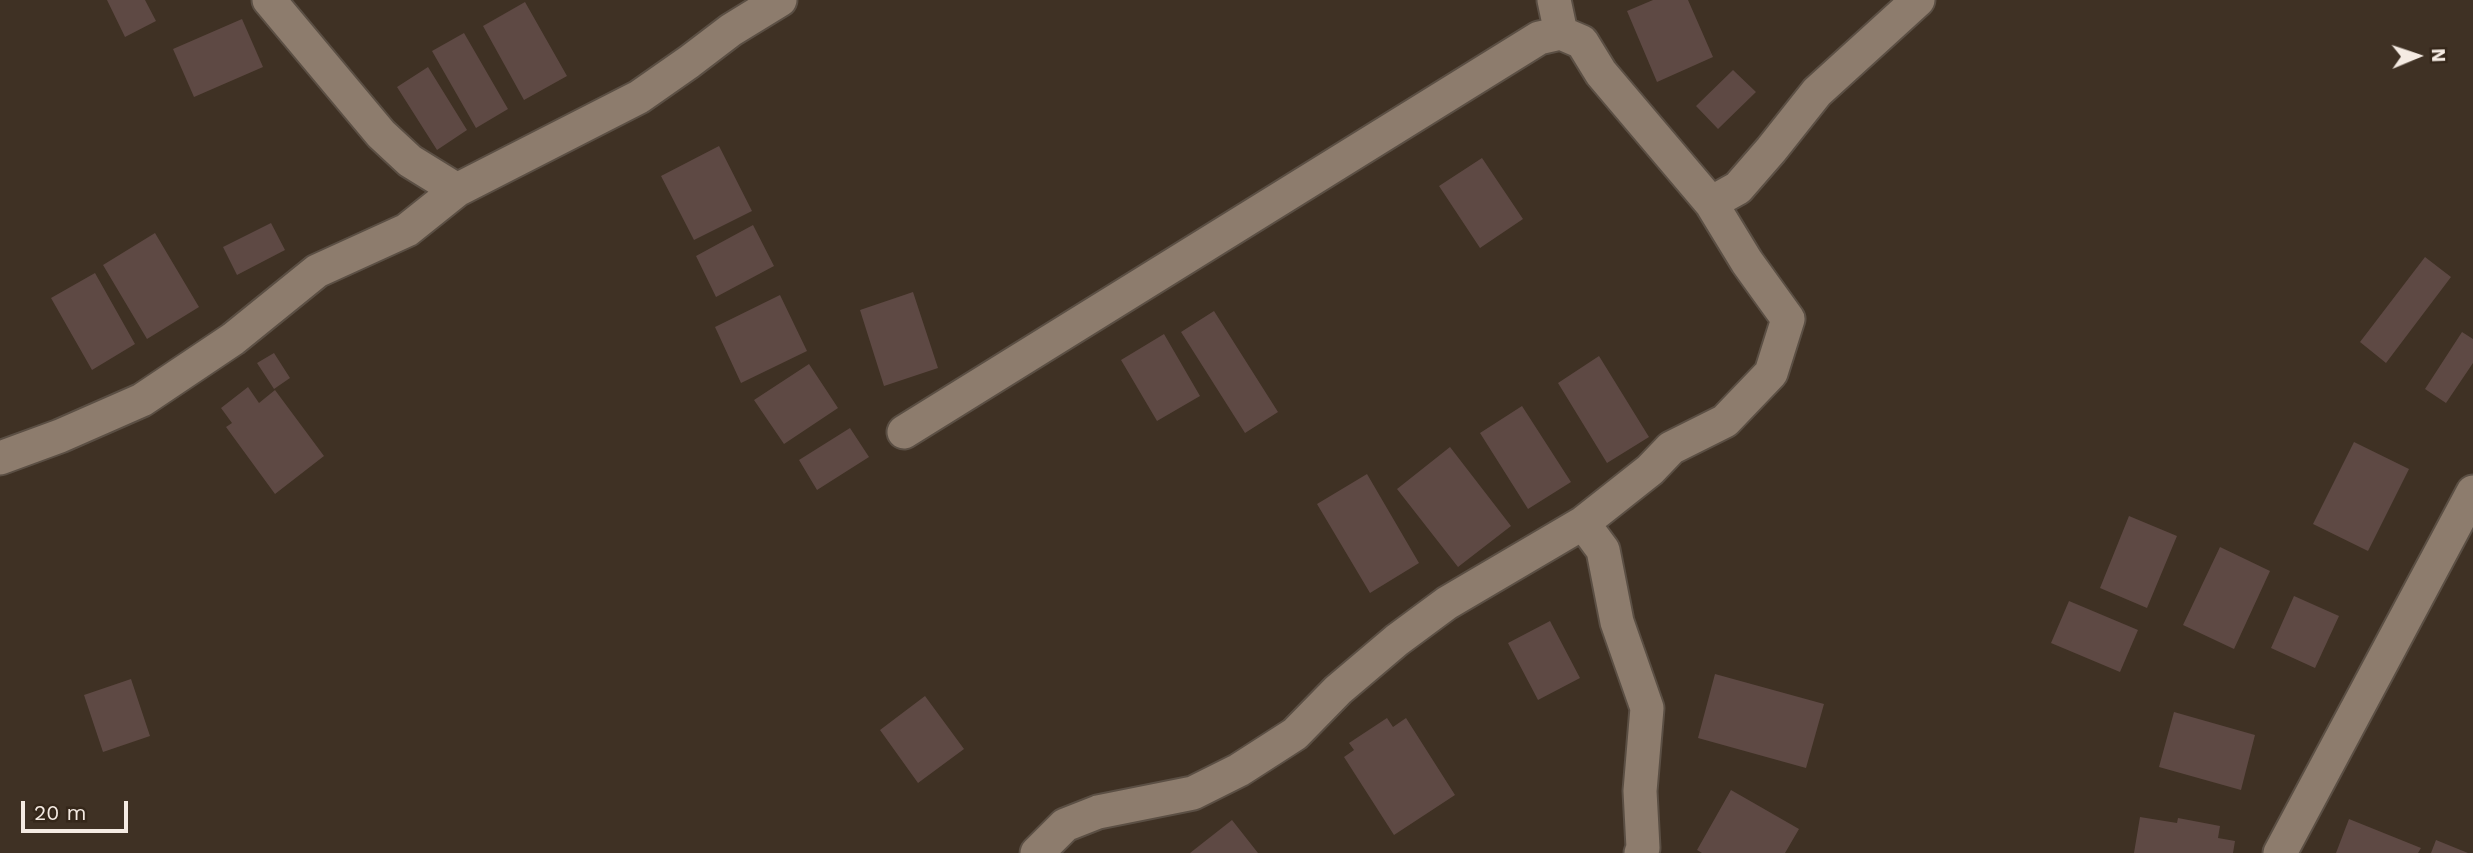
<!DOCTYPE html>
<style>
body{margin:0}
#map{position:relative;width:2473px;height:853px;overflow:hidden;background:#3f3124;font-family:"Work Sans",sans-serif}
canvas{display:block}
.north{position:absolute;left:2382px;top:21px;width:70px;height:70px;-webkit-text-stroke:5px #35271a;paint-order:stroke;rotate:88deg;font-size:19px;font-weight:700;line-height:28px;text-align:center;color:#f5ebe3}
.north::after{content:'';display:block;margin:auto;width:24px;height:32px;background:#f5ebe3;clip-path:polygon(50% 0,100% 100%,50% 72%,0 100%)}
.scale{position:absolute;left:21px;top:801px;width:107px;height:32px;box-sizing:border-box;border:4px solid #f5ebe3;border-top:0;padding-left:9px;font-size:21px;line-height:24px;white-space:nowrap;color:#f5ebe3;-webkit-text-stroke:5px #35271a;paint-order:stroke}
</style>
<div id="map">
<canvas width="2473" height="853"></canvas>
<div class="north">N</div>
<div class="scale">20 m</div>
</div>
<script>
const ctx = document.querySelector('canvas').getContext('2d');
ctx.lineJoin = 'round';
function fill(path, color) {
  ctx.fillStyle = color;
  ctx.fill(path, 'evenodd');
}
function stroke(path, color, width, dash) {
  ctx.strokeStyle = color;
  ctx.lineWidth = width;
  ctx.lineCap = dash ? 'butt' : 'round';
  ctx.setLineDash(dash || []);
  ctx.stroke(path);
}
const building = new Path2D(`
 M107,0h38l11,21 -31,16z
 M1653,0h35l25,57 -56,25 -30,-71z
 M525,2l42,74 -43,24 -41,-74z
 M242,19l21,48 -69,30 -21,-48z
 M464,33l44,76 -32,19 -44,-77z
 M428,67l39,63 -30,20 -40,-63z
 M1733,70l23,22 -38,37 -22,-23z
 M719,146l33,65 -58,29 -33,-64z
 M1482,158l41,61 -43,29 -41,-62z
 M271,223l14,27 -48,25 -14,-28z
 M753,225l21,41 -58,31 -20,-41z
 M155,233l44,74 -52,32 -44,-74z
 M2425,257l26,20 -65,86 -26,-21z
 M95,273l40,71 -43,26 -41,-72z
 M913,292l25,76 -54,18 -24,-76z
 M780,295l27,56 -66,32 -26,-56z
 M1214,311l64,101 -33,21 -64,-101z
 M2462,332l11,7v24l-27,40 -21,-14z
 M1164,334l36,62 -43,25 -36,-61z
 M274,353l16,25 -16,11 -17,-26z
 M1599,356l50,81 -42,26 -49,-80z
 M809,364l29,44 -54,36 -30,-44z
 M248,387l11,16 16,-13 49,66 -49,38 -49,-67 6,-4 -11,-15z
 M1522,406l49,76 -43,27 -48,-76z
 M850,428l19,29 -52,33 -18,-30z
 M2354,442l55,27 -41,82 -55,-27z
 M1450,447l61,79 -53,41 -61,-78z
 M1367,474l52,89 -49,30 -53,-89z
 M2129,516l48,20 -30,72 -47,-20z
 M2220,547l50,24 -36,78 -51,-24z
 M2294,596l45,20 -24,52 -44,-20z
 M2069,601l69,29 -18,42 -69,-29z
 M1550,621l30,57 -42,22 -30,-57z
 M1715,674l109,30 -18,64 -108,-30z
 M131,679l19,57 -47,16 -19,-57z
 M925,696l39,53 -46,34 -38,-53z
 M2174,712l81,23 -14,55 -82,-23z
 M1387,718l6,9 13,-9 49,77 -61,40 -50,-78 10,-7 -5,-7z
 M1731,790l68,39 -14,24h-83l-5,-3z
 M2140,817l37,6 1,-5 42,8 -2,12 17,3 -2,12h-99z
 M2349,819l72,29 -3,5h-82z
 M1232,820l26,33h-68z
 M2436,840l32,13h-37z`);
const street = new Path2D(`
 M269,0l112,134 29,27 47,29 182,-93 50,-35 42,-32 49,-30
 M1554,0l7,33
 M904,432l635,-394 22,-5 21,9 19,31 110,130
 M0,458l60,-22 82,-36 91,-61 84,-68 90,-41 50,-40
 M1037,853l28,-28 33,-13 95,-19 46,-23 56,-36 43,-44 59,-50 50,-37 136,-80
 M1641,853l2,-5 -3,-57 7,-83 -30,-86 -14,-72 -20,-27 67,-53 21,-22 54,-27 46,-48 17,-54 -41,-57 -36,-59 27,-15 33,-38 46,-58 101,-92
 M2280,853l193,-361`);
fill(building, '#5e4944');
stroke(street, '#5b4f44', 37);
stroke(street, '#8d7c6d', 33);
</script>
